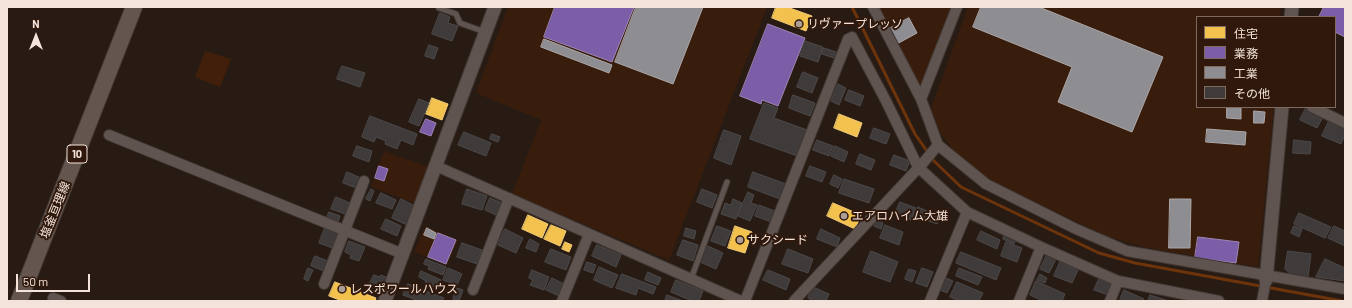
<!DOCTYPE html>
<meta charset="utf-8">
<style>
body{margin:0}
#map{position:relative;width:1352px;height:308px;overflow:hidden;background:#281b14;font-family:Barlow,"Noto Sans JP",sans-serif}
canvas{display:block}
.frame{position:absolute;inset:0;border:8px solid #f3e3da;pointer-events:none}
.legend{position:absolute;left:1196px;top:16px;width:140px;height:92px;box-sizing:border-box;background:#30190c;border:1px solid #7e6a5e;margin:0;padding:5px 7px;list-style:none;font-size:12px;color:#f3e3da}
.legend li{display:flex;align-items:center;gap:8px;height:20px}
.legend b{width:20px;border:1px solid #7e6a5e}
.north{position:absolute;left:16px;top:16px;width:40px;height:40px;-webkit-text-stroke:3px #30190c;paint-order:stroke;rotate:0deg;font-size:11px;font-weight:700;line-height:16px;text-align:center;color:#f3e3da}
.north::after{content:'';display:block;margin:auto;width:14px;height:18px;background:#f3e3da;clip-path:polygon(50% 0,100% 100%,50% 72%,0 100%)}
.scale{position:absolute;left:16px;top:274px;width:74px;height:18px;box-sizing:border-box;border:2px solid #f3e3da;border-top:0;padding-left:5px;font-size:12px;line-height:14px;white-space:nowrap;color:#f3e3da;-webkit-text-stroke:3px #30190c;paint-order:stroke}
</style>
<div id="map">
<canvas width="1352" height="308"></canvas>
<div class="frame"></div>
<ul class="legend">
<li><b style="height:11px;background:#f2c14e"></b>住宅</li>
<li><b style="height:11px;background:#7b5ea7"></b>業務</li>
<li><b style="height:11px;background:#8d8d92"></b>工業</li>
<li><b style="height:11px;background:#3f3b3b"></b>その他</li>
</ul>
<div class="north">N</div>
<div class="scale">50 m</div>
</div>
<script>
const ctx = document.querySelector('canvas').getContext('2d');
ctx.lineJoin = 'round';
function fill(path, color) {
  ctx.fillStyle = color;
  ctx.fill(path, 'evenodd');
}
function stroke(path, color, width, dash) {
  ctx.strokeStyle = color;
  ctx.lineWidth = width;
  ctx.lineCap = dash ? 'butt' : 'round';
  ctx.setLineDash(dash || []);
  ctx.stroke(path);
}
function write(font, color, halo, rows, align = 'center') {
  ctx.font = font + ' Barlow,"Noto Sans JP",sans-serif';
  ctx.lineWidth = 4;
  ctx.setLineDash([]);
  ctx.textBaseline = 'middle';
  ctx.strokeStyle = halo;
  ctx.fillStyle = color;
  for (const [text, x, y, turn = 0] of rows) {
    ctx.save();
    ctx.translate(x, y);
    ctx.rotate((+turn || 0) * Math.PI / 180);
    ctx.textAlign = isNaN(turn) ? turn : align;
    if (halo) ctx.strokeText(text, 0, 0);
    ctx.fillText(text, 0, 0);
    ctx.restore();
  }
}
const built = new Path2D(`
 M508,7h259l-98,253 -157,-66 29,-74 -65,-27z
 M878,7h73l-31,82z
 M968,7h313l-1,10h-83v90h77l-16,160 -109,-19 -40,-11 -121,-57 -29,-23 -25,-32 -3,-16z
 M384,151l47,17 -14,36 -46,-17z
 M425,226l33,14 -11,25 -33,-13z`);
const green = new Path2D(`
 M205,51l26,8 -11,28 -25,-10z`);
const homes = new Path2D(`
 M776,7h11l25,9 -6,15 -34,-13z
 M432,98l16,6 -6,16 -16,-6z
 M839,114l23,9 -5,14 -23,-9z
 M833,203l28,12 -6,14 -28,-13z
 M528,215l20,9 -6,14 -20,-9z
 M551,225l15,6 -6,15 -16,-7z
 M735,226l17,6 -7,21 -17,-5z
 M565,242l7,3 -3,7 -7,-3z
 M335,282l41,16 -1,3h-33l-13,-5z`);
const offices = new Path2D(`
 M555,7h79l-22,55 -68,-25z
 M1324,7h21v30l-10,-5v-15h-16z
 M768,24l37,14 -27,68 -16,-6 -1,4 -21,-8z
 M426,119l10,4 -5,13 -11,-4z
 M379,166l9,3 -4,12 -9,-3z
 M438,233l18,7 -10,24 -18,-7z
 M1198,237l41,5 -3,21 -41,-5z`);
const industry = new Path2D(`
 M636,7h67l-30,77 -58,-22z
 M981,7h58l124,50 -31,75 -74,-30 14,-35 -99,-40z
 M909,18l8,15 -22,12 -8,-15z
 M544,39l68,26 -3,8 -68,-26z
 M1227,107h14v12l-14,-1z
 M1254,111l11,1 -1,11h-10z
 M1207,129l39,3 -1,13 -39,-3z
 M1170,199h21l-1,49h-21z
 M427,228l9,5 -2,6 -10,-4z`);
const stream = new Path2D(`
 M852,7l63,127 19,27 27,26 138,66 36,10 207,38`);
const building = new Path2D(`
 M440,13l10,4 -2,6 10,3 -6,15 -20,-7z
 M805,41l18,6 -5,15 -18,-6z
 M429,45l9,3 -4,11 -9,-3z
 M824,48l15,5 -2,6 -15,-5z
 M342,66l23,7 -5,14 -23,-8z
 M803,72l15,6 -6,15 -15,-6z
 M838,84l8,4 -7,17 -8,-4z
 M849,90l15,6 -4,10 -15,-6z
 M793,95l22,8 -5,13 -21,-8z
 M419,99l10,4 -10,23 -10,-4z
 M764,103l14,5 -4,10 33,12 -10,26 -47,-17z
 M1306,108l17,9 -6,11 -17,-8z
 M370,116l47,18 -4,11 -12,-5 -4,9 -12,-5 1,-3 -10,-4 -2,5 -12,-5z
 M1329,121l16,7v7l-4,9 -19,-8z
 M874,128l16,6 -4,10 -16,-6z
 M724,130l17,6 -10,29 -17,-7z
 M464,132l27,11 -5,13 -28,-11z
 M492,134l8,3 -2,5 -8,-3z
 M817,140l16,6 -4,10 -16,-6z
 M1294,140l17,2 -1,12 -17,-1z
 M357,146l15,5 -3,11 -16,-6z
 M835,146l13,6 -4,10 -13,-6z
 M860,154l15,6 -4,10 -15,-6z
 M894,155l16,6 -4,10 -16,-6z
 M810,166l16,6 -4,10 -16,-6z
 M347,172l16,7 -4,10 -16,-6z
 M753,172l33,12 -6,15 -32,-12z
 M834,175l8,4 -4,9 -8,-4z
 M844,179l30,10 -5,14 -30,-10z
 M371,189l3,2 -4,10 -4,-2z
 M467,189l20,7 -5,14 -20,-6z
 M702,189l15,6 -5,13 -15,-6z
 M748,192l6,3 -3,8 6,2 -7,16 -12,-5z
 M381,193l15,7 -4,9 -16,-6z
 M336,197l16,7 -4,11 -17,-6z
 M490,198l14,6 -6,12 -13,-6z
 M401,199l14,7 -8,19 -15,-7z
 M733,199l9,4 -6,16 -15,-5 4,-11 6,2z
 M900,202l16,6 -5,12 -16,-6z
 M759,205l18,7 -3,11 -19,-7z
 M918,207l9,4 -4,10 -9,-4z
 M929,211l11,4 -3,9 -11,-4z
 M329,212l11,4 -2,6 -11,-4z
 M1299,213l32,14 -6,11 -31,-14z
 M386,219l15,7 -4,10 -16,-7z
 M876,221l7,2 -2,6 -7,-3z
 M885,225l18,7 -4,13 -19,-7z
 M717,226l14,5 -6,15 -14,-5z
 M1294,226l8,3 -3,8 -8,-4z
 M1334,226l11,5v15l-17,-8z
 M325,228l16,6 -6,15 -16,-6z
 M686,228l10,3 -2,8 -10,-3z
 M505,229l18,9 -7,15 -18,-8z
 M821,229l19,9 -3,9 -20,-8z
 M981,231l19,9 -3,9 -20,-9z
 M1005,234l11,5 -2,5 -11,-5z
 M530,239l9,5 -3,8 -10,-4z
 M683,240l15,5 -5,16 -16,-6z
 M349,241l16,6 -6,14 -9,-3 1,-3 -6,-3z
 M1006,242l16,6 -5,14 -16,-6z
 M462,243l20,7 -5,14 -20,-7z
 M597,245l24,10 -5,12 -24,-11z
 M708,246l15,7 -7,16 -16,-7z
 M551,249l20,8 -5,13 -21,-8z
 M788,249l25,10 -5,14 -26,-9z
 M871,251l27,11 -8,20 -27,-10z
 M1288,251l23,3 -3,23 -17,-3 -6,-5z
 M961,252l40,16 -5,12 -40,-17z
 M1047,255l9,4 -7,14 -9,-4z
 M315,256l13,5 -4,10 -13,-5z
 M426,259l20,8 -3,8 -15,-6 1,-3 -5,-2z
 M1325,259l20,9v13l-29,-4z
 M587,262l9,3 -3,8 -9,-3z
 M1060,262l18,8 -6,13 -18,-7z
 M599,267l19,8 -6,13 -18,-8z
 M308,268l5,2 -5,11 -4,-2z
 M448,268l14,6 -5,11 -14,-5z
 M922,268l11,4 -6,15 -11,-4z
 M959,268l23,9 -4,8 -22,-9z
 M909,269l7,2 -4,11 -7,-3z
 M532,270l17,7 -5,13 -14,-5 3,-5 -4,-2z
 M768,270l22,9 -4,11 -23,-10z
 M421,271l20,9 -4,8 -12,-5 1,-2 -7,-4z
 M648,272l13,6 -3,7 -13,-5z
 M622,274l34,13 -3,7 -15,-6 -2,7 -20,-7z
 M1040,274l7,4 -2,5 -8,-3z
 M374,275l6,2 1,-2 7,3 -4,11 -14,-6z
 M552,278l12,6 -5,12 -13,-6z
 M946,278l7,3 -6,12 -7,-3z
 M1099,279l13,5 -4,11 -14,-5z
 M676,280l27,11 -4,10h-7l-21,-9z
 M1036,281l29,13 -3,7h-19l-13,-6z
 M957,282l26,11 -4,8h-20l-9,-4z
 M408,284l36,14 -2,3h-23l-16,-6z
 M813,287l16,7 -3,7h-12l-6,-3z
 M457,288l6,2 -4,11 -6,-2z
 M1124,290l20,9 -1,2h-20l-3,-1z
 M667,295l16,6h-18z
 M1150,295l19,6h-21z`);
const service = new Path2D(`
 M439,8l17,6 4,9 25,9
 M691,279l36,-97`);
const minor = new Path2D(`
 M873,7l48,92 17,46 48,39 90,45 51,22 218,38
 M921,99l36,-92
 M1312,107l33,16
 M109,135l294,119
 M436,166l305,135
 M324,284l40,-103
 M473,290l36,-92
 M53,298l8,3
 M562,301l27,-67
 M745,301l103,-262 4,-2 34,64 32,66 49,45 74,35 77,34 101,20
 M794,301l129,-138 15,-18
 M930,301l37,-89
 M1019,301l22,-54
 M1110,301l8,-20
 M1262,301l4,-21`);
const tertiary = new Path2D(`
 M1291,17l1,-10
 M1266,280l16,-173
 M385,301l110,-294`);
const primary = new Path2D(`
 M19,301l115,-294`);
const markers = [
 [799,24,4,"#ac9d95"],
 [844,216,4,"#ac9d95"],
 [740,240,4,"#ac9d95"],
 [342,289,4,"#ac9d95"]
];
const shields = [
 [77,154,20]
];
const shieldNames = [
 ["10",77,154]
];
const poiNames = [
 ["リヴァープレッソ",807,24],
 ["エアロハイム大雄",852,216],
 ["サクシード",748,240],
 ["レスポワールハウス",350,289]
];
const streetNames = [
 ["塩釜亘理線",55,210,-68]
];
fill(built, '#381d0d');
fill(green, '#421f0a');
fill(homes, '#f2c14e');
stroke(homes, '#f2cb78', 1);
fill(offices, '#7b5ea7');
stroke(offices, '#9f86b6', 1);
fill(industry, '#8d8d92');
stroke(industry, '#aca7a8', 1);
stroke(stream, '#6d340b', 3);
fill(building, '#3f3b3b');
stroke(building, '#4c494a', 1);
stroke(service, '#413732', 7);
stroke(minor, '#413732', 12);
stroke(tertiary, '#413732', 15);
stroke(primary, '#413732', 18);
stroke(service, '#5f544f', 5);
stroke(minor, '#5f544f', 10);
stroke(tertiary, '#5f544f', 13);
stroke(primary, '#64564f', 16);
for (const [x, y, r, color] of markers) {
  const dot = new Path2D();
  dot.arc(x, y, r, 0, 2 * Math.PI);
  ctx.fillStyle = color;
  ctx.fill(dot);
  stroke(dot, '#30190c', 1.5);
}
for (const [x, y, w] of shields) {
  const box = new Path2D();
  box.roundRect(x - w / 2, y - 9, w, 18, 3);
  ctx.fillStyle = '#30190c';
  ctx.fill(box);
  stroke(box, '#f3e3da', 1);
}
write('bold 11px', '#f3e3da', null, shieldNames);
write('12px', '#f3e3da', '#30190c', poiNames, 'left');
write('12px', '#f3e3da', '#30190c', streetNames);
</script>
